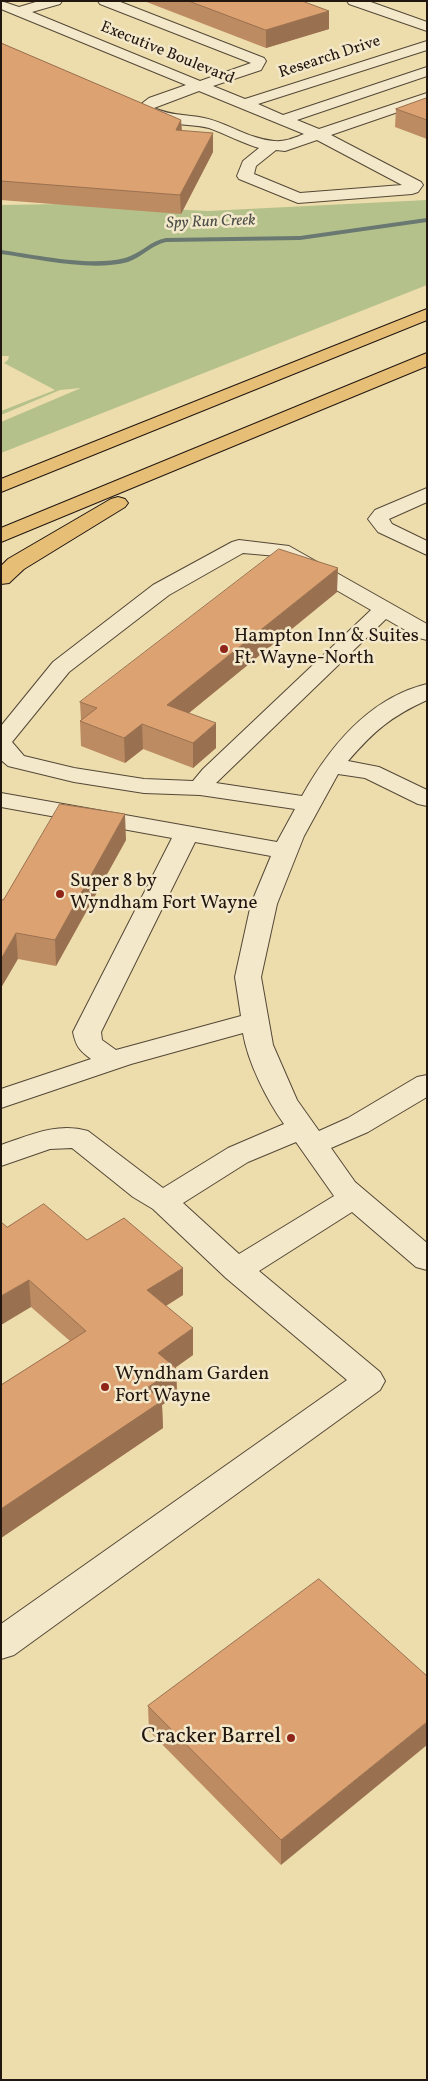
<!DOCTYPE html>
<style>
body{margin:0}
#map{position:relative;width:428px;height:2081px;overflow:hidden;background:#eddcac;font-family:Vollkorn,serif}
canvas{display:block}
.frame{position:absolute;inset:0;border:2px solid #211610;pointer-events:none}
</style>
<div id="map">
<canvas width="428" height="2081"></canvas>
<div class="frame"></div>
</div>
<script>
const ctx = document.querySelector('canvas').getContext('2d');
ctx.lineJoin = 'round';
function fill(path, color) {
  ctx.fillStyle = color;
  ctx.fill(path, 'evenodd');
}
function stroke(path, color, width, dash) {
  ctx.strokeStyle = color;
  ctx.lineWidth = width;
  ctx.lineCap = dash ? 'butt' : 'round';
  ctx.setLineDash(dash || []);
  ctx.stroke(path);
}
function write(font, color, halo, rows, align = 'center') {
  ctx.font = font + ' Vollkorn,serif';
  ctx.lineWidth = 5;
  ctx.setLineDash([]);
  ctx.textBaseline = 'middle';
  ctx.strokeStyle = halo;
  ctx.fillStyle = color;
  for (const [text, x, y, turn = 0] of rows) {
    ctx.save();
    ctx.translate(x, y);
    ctx.rotate((+turn || 0) * Math.PI / 180);
    ctx.textAlign = isNaN(turn) ? turn : align;
    if (halo) ctx.strokeText(text, 0, 0);
    ctx.fillText(text, 0, 0);
    ctx.restore();
  }
}
const green = new Path2D(`
 M427,200v85l-426,168v-31l80,-34 -21,2 -59,25v-4l54,-21 -51,-27 4,-3 1,-4h-8v-151l62,-1 145,7z`);
const stream = new Path2D(`
 M427,218v4l-127,18 -134,2c-14,3 -24,15 -38,20 -37,10 -89,-3 -127,-8v-4c35,5 90,17 124,8 15,-4 25,-17 41,-20l134,-2z`);
const minor = new Path2D(`
 M1,1l18,6 20,-6h23l-2,3 -28,8 168,69 51,-18 -151,-59 -2,-3h20l146,57 2,3 -5,9 -48,16 32,13 182,-58v9l-169,54 25,11 144,-48v9l-130,44 22,9 108,-36v9l-96,33 90,47 2,3 -5,7 -6,2 -114,9 -59,-24 -2,-3 6,-15 16,-13c-17,-5 -33,-14 -50,-20 -21,-6 -59,0 -73,-20l13,-10 37,-13 -185,-76zM199,91l105,43c-10,4 -19,8 -30,7 -25,-2 -46,-18 -70,-23 -18,-4 -33,-2 -50,-10zM317,140l85,45 -102,8 -46,-19 2,-8 20,-16 9,1z
 M347,1h21l59,21v9l-78,-27z
 M427,488v14l-38,17 3,5 35,17v14l-49,-23 -10,-13 7,-9z
 M239,540l50,6 138,78v16l-8,-2 -33,-19 -170,164 86,13c28,-50 67,-98 125,-112v16c-37,17 -53,31 -79,61l31,6 48,23v16l-9,-2 -53,-26 -27,-4 -34,62 -27,68 -16,73 12,68 24,55 22,31 29,-13 69,-41 10,-2v22l-59,35 -37,16 24,34 72,61v27l-11,-3 -64,-55 -93,59 121,101 5,9 -5,9 -366,265 -13,4v-35l346,-244 -121,-102 -73,-69 -20,-12 -61,-49 -22,1 -49,17v-21c29,-10 57,-23 87,-14l75,57 65,-40 56,-24c-17,-24 -36,-61 -41,-91l-112,31 -130,44v-19l90,-30c-12,-9 -15,-13 -18,-27l99,-194 -171,-31v-14l276,49 18,-33 -95,-14 -56,-2 -70,-11 -66,-16 -7,-6v-34l52,-64 100,-77 79,-43zM243,553l34,3 94,54 -168,159 -10,12 -49,-2 -70,-11 -50,-12 -12,-14 57,-70 100,-77zM195,842l76,14 -20,48 -16,73 6,39 -125,34 -14,-10 -1,-8zM296,1142l38,54 -95,58 -56,-51 65,-41z`);
const highway = new Path2D(`
 M427,309v11l-426,172v-13z
 M427,353v13l-426,176v-14z
 M118,497l7,2 3,4 -3,4 -101,62 -15,14 -8,1v-18l7,-7 103,-60z`);
const wall = new Path2D(`
 M144,1h158l27,10v18l-63,19z
 M1,43l180,77 1,11 31,21 -32,62 -180,-14z
 M427,98v41l-32,-12 1,-18z
 M337,592l-148,121 27,35 -23,20 -50,-19 -18,14 -44,-17 -1,-25 1,-1 -1,-18z
 M126,840l-70,126 -38,-7 -15,-59z
 M7,1227l80,13 96,55 -17,11 27,49 -17,12 1,28 -15,10 1,23 -162,110v-153l69,-44 -39,-34z
 M319,1579l-38,286 -132,-134 -1,-25z`);
const shadedWall = new Path2D(`
 M329,11v18l-63,19v-18z
 M181,120l1,18 -6,-8z
 M213,133v19l-32,62 -1,-19z
 M338,568l-1,24 -169,138 -1,-25z
 M216,723v25l-23,20v-25z
 M142,724l1,25 -18,14 -1,-25z
 M125,814l1,26 -70,126 -1,-26z
 M16,933l2,26 -17,29v-29z
 M183,1268v27l-35,22 -1,-27z
 M29,1280l2,27 -30,18v-29z
 M193,1328v27l-35,25v-27z
 M176,1368l1,27 -15,10 1,23 -162,110v-29l146,-121z
 M427,1722v23l-146,120v-25z`);
const building = new Path2D(`
 M189,1h113l27,10 -63,19z
 M1,43l180,77 -5,10 37,3 -33,62 -179,-14z
 M427,98v22l-31,-11z
 M279,549l59,19 -171,137 49,18 -23,20 -51,-19 -18,14 -44,-17 17,-13 -17,-6z
 M60,804l65,10 -70,126 -39,-7 -15,26v-60l2,1z
 M44,1204l43,36 37,-22 59,50 -36,22 46,38 -35,25 18,15 -29,20 15,13 -161,108v-124l85,-54 -57,-51 -28,16v-74l6,5z
 M319,1579l108,97v46l-146,118 -133,-134z`);
const markers = [
 [224,649,5,"#8f2418"],
 [60,894,5,"#8f2418"],
 [105,1387,5,"#8f2418"],
 [291,1738,5,"#8f2418"]
];
const farStreetnames = [
 ["Executive Boulevard",167,54,22],
 ["Research Drive",330,58,-18]
];
const farWaternames = [
 ["Spy Run Creek",211,223,-2]
];
const poiNames = [
 ["Hampton Inn & Suites",234,638],
 ["Ft. Wayne-North",234,660],
 ["Super 8 by",70,883],
 ["Wyndham Fort Wayne",70,905],
 ["Wyndham Garden",115,1376],
 ["Fort Wayne",115,1398]
];
const nearPoinames = [
 ["Cracker Barrel",281,1738]
];
fill(green, '#b5c18b');
fill(stream, '#6a7872');
stroke(minor, '#544837', 2);
stroke(highway, '#211610', 2);
fill(minor, '#f3e8c9');
fill(highway, '#e6be76');
fill(wall, '#bd8b62');
fill(shadedWall, '#9a7150');
fill(building, '#dca272');
stroke(building, '#9a7150', 1);
for (const [x, y, r, color] of markers) {
  const dot = new Path2D();
  dot.arc(x, y, r, 0, 2 * Math.PI);
  ctx.fillStyle = color;
  ctx.fill(dot);
  stroke(dot, '#f3e8c9', 2);
}
write('16px', '#211610', '#f3e8c9', farStreetnames);
write('italic 16px', '#4c4f49', '#f3e8c9', farWaternames);
write('19px', '#211610', '#f3e8c9', poiNames, 'left');
write('22px', '#211610', '#f3e8c9', nearPoinames, 'right');
</script>
